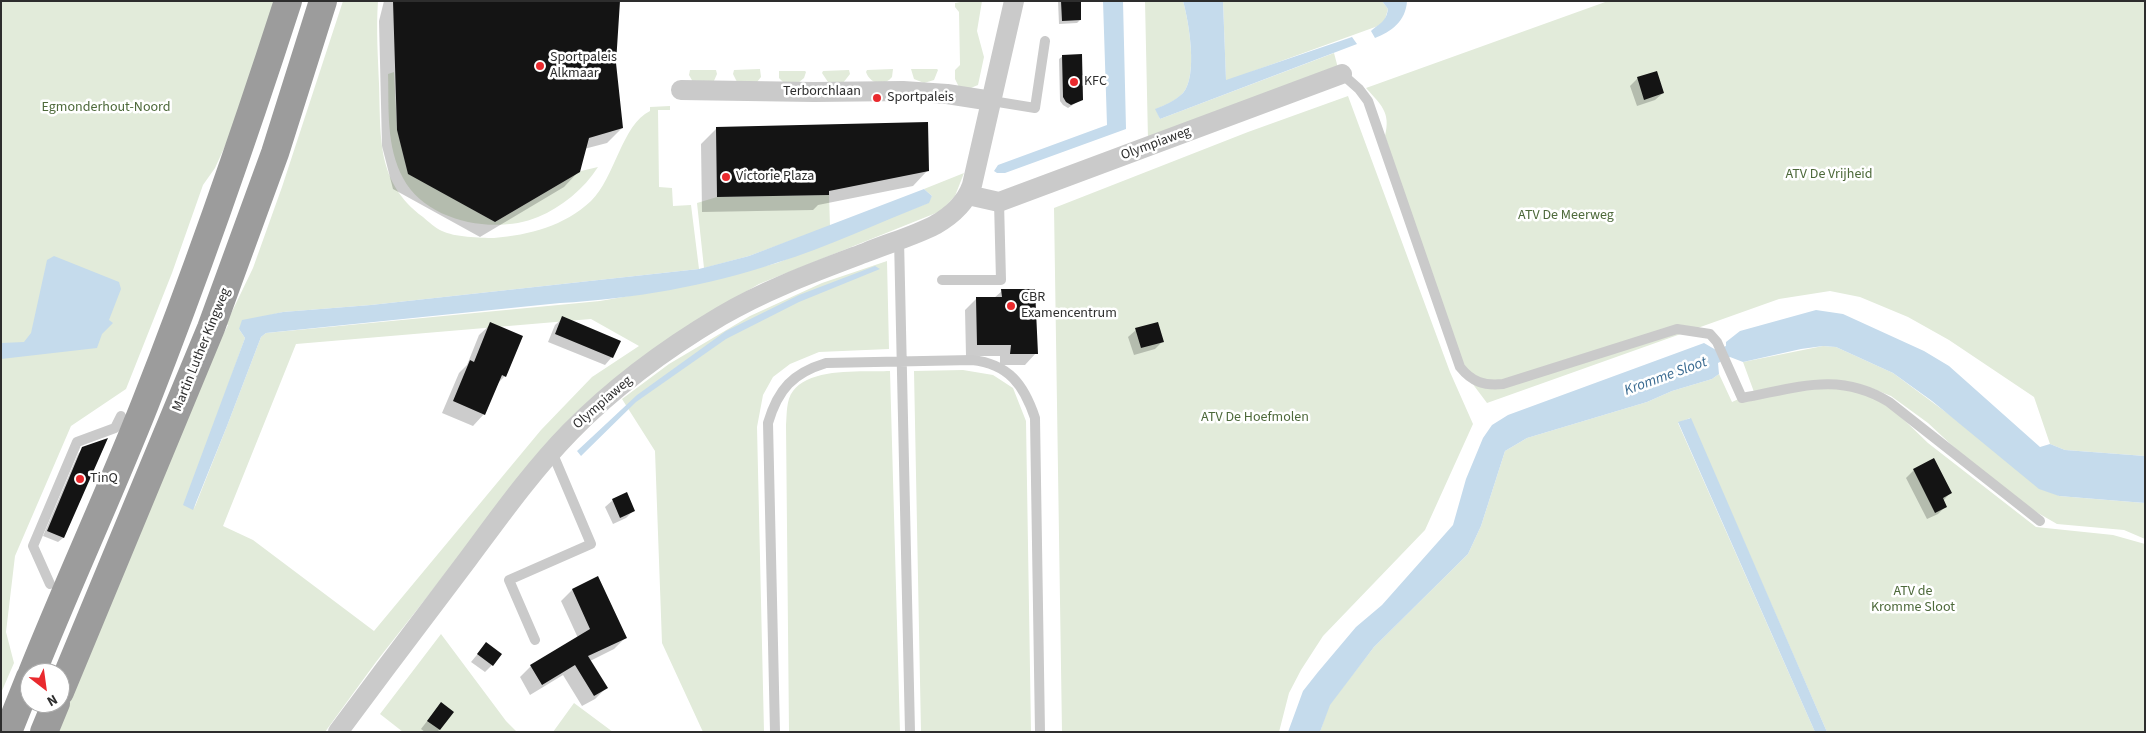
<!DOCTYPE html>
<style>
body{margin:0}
#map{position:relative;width:2146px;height:733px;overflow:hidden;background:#fff;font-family:"Source Sans 3",sans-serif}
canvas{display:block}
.frame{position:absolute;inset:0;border:2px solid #2d2d2d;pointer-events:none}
.north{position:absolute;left:20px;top:663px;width:50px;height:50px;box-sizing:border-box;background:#fff;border:1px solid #ababab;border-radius:50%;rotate:150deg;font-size:14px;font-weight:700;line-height:20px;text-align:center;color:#2d2d2d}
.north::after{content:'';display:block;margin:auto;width:18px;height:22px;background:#e92a2e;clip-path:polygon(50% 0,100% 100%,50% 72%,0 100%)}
</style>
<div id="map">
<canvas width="2146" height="733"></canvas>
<div class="frame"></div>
<div class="north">N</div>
</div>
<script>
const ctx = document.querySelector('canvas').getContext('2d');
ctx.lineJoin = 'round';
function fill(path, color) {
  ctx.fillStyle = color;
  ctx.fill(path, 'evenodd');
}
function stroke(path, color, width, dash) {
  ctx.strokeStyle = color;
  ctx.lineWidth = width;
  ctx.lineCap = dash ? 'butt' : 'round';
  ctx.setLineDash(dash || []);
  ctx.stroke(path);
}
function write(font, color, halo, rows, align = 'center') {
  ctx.font = font + ' "Source Sans 3",sans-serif';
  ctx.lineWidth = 5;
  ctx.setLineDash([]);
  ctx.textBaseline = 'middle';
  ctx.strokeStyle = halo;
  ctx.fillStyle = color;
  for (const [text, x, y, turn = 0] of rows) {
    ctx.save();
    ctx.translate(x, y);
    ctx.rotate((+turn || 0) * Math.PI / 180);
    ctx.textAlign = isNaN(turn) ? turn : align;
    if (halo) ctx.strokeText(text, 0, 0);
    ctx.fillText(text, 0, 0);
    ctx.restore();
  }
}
const green = new Path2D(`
 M1,1h276l-36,110 -26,57 -12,17 -31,88 -46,116 -55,37 -56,130 -9,76 8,31 -13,30z
 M343,1h35c-2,28 0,56 1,83 2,54 -3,98 44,133 6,5 12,11 19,14 12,6 38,7 52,7 36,-3 70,-12 97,-37 24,-23 31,-77 59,-90v-4l20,-1v4h-12l1,77 13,1 1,18 18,-1 8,64 -328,36 -88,7 -25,6 -19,11 6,9 -29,81 -22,90 33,-83 34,-89 5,-4 334,-32 86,-15 91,-23 151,-60 4,-7 -8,-7 40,-16 -9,23 -14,15 -182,73 -53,31 -184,161 -146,186 -51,70h-271l161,-382 13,-25 -2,-1 27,-56 29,-81zM591,319l48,27 -47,31 -51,53 -167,201 -121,-91 -30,-14 73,-182z
 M966,1h16l-5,30 7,26 -6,28 -12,5 -6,-1 -5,-10v-9l5,-5 -1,-53 -4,-5v-4z
 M1145,1h38c6,21 15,75 0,92 -7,8 -18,12 -27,16l4,10 174,-66 4,15 -190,72z
 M1223,1h159l6,8 -4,14 -6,3 -152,55z
 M1608,1h537v455l-80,-6 -15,-6 -16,-47 -85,-57 -41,-23 -48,-20 -30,-6 -51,8 -292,104 -27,-36 -75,-231c6,-24 -4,-31 -19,-48z
 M760,69l1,8 -4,5h-20l-4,-8 1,-4z
 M893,69l-1,8c-8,10 -22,7 -26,-5l1,-2z
 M911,69h26l1,1 -4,10 -10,3 -10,-4z
 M716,70l1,4 -4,9 -20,-1 -4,-7 1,-5z
 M849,70l1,4 -7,9 -15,-1 -6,-9 1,-2z
 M779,71h26l1,1 -2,6 -6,5 -15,-1 -4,-4z
 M394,72l3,57 11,44 87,49 86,-51 17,-4c-14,22 -36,40 -60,50 -43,18 -112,5 -135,-39 -17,-32 -14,-68 -15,-104z
 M1348,96l102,276 23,52 -48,106 -102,106 -22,34 -12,23 -10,39h-217l-8,-524 194,-76z
 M829,195l1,31 -81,30 -45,12 -7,-65 20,-6z
 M887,261l2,88 -70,3 -29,12 -17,13 -10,18 -6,32 7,305h-61l-41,-89 -7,-192 -33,-52 47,-35 81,-48 72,-33z
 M1823,346l13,1 57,26 166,123 86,7v36l-21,-9 -67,-6 -31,-18 -54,-42 -44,-41 -37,-27 -20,-8 57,55 108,84 77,8 32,9v188h-318l-137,-314 -12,5 137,309h-495l9,-27 45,-58 94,-93 13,-28 24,-75 22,-13 120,-36 25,-11 40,-12 7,-5 13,28 22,-10 -11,-30z
 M963,370l30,5 20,13 13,33 5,311h-110l-7,-361z
 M890,371l10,361h-111l-3,-307c1,-11 0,-25 7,-34 17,-24 70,-19 97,-20z
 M441,634l65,87 11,11h-114l-23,-18z
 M574,703l39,29h-60z`);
const water = new Path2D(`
 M1103,1h20l3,128 -121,44h-8l-3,-2 4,-6 109,-40z
 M1183,1h40l3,79 126,-43 5,7 -197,75 -5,-10c10,-4 20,-8 28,-16 15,-17 6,-71 0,-92z
 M1382,1h25c-1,20 -16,31 -32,37l-4,-7c9,-8 15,-9 17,-22z
 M924,189l8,7 -3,7c-51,20 -101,44 -153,60 -69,23 -144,36 -216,40l-294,30 -5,4 -34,89 -34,84 -10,-5 62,-167 -6,-9 3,-9 41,-8 88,-7 328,-36 50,-13z
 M54,256l65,26 2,7 -12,31 4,3 -11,11 -5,14 -96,11v-16l23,-1 7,-9 16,-73z
 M875,266l5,3 -81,33 -73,37 -90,63 -55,54 -4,-5 60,-56 89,-64 73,-36z
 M1816,310l27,4 81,37 25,15 91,81 10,-3 15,6 80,6v47l-86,-7 -20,-7 -107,-88 -39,-28 -57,-26 -13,-1 -22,3 -58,13 -13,-5 -12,6 1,11 -7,5 -40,12 -25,11 -120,36 -22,13 -24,75 -13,28 -94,93 -44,58 -10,27h-32l15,-41 15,-19 38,-45 26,-22 71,-80 13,-46 17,-41 9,-13 16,-10 196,-72 12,7 10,-4v-4l14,-11z
 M1691,418l136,314h-12l-137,-310z`);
const shadow = new Path2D(`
 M384,1h235l-4,62 7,65 -15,15 -23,6 -5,22 -15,16 -84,50 -87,-48 -11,-43 -3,-125z
 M1058,1h22v19l-3,3 -18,1z
 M1063,56l19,43 -14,9 -5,-3 -3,-4 -1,-42z
 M1638,78l25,15 -8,7 -18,6 -7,-20z
 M716,129l212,41 -15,16 -95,19 -5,5 -111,2 -1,-68z
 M1002,291l34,62 -11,12h-25v-9h-34l-1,-46 12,-12h17z
 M563,318l49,39 -7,8 -57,-23 7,-17z
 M491,324l14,52 -8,8 -13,30 -11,12 -31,-13 17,-40 8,-8 12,-30z
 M1136,330l27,11 -8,8 -21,6 -6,-18z
 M105,440l-42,98 -5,4 -15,-6 35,-82 5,-6z
 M1933,460l17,33 -7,8 3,5 -8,8 -11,5 -21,-41 8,-8z
 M613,500l20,11 -7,7 -13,6 -8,-17z
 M598,578l27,60 -11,11 -24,12 16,27 -11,11 -13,7 -19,-31 -33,20 -10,-18 11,-11 47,-28 -17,-37 11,-11z
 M486,644l6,21 -7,7 -14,-10z
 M441,703l-2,27 -2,2h-12l-4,-3z`);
const building = new Path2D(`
 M393,1h227l-4,62 7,65 -34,10 -9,34 -85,50 -87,-48 -11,-44z
 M1061,1h20v19l-19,1z
 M1082,54l1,46 -12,5 -5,-3 -3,-5 -1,-42z
 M1657,71l7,22 -20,7 -7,-23z
 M928,122l1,49 -100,20v4l-112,2 -1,-70z
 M1001,289h34l3,65h-28l1,-9h-34l-1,-48h26z
 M562,316l59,25 -8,17 -58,-24z
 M490,322l33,14 -17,41 -4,-2 -17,40 -32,-14 17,-41 4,2z
 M1158,322l6,20 -23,6 -6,-20z
 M108,438l-44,100 -17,-7 35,-84z
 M1934,458l18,35 -9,5 4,9 -12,6 -22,-44z
 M627,492l8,19 -15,7 -8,-19z
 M598,576l29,62 -39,18 20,32 -14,8 -19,-31 -33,20 -12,-20 60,-36 -18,-40z
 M486,642l16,12 -9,12 -16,-12z
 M441,702l13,10 -14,18 -13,-9z`);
const service = new Path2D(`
 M1342,74l17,15 9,12 92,266c12,15 24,19 43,17l174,-55 33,5 7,8 25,56c55,-10 96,-27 147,4l151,119
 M992,101l43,7 10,-67
 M899,239l11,493
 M942,280h59l-2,-78
 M50,584l-17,-38 44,-104 38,-14 6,-12
 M535,640l-26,-60 82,-36 -39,-92
 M775,732l-7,-309c10,-34 25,-50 58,-60l146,-3c37,4 52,25 63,58l5,314`);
const minor = new Path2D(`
 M681,90l133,2 89,-1 44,3 45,7
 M968,195l31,7 343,-128
 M338,732c43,-58 86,-115 130,-173 32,-43 64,-88 102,-127 44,-45 97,-84 151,-116 46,-27 96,-45 146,-64 22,-9 47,-16 68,-27 16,-9 31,-23 37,-40l42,-184`);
const trunk = new Path2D(`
 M32,673c36,-90 77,-178 113,-269 52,-132 99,-267 143,-403
 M60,692l151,-364 64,-175 48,-152
 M8,732l22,-55
 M44,732l12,-29`);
const markers = [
 [540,66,5,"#e92a2e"],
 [1074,82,5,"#e92a2e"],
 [877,98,5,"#e92a2e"],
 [726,177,5,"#e92a2e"],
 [1011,306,5,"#e92a2e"],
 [80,479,5,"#e92a2e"]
];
const poiNames = [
 ["Sportpaleis",550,58],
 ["Alkmaar",550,74],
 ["KFC",1084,82],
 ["Sportpaleis",887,98],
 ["Victorie Plaza",736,177],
 ["CBR",1021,298],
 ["Examencentrum",1021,314],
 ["TinQ",90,479]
];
const streetNames = [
 ["Terborchlaan",822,92],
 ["Olympiaweg",1156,144,-20],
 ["Martin Luther Kingweg",202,350,-68],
 ["Olympiaweg",603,403,-41]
];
const parkNames = [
 ["Egmonderhout-Noord",106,108],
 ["ATV De Vrijheid",1829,175],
 ["ATV De Meerweg",1566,216],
 ["ATV De Hoefmolen",1255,418],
 ["ATV de",1913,592],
 ["Kromme Sloot",1913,608]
];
const waterNames = [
 ["Kromme Sloot",1666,377,-20]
];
fill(green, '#e2ebda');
fill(water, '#c5dbec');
fill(shadow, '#0003');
fill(building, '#141414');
stroke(service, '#cacaca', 10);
stroke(minor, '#cacaca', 20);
stroke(trunk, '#9c9c9c', 28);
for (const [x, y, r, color] of markers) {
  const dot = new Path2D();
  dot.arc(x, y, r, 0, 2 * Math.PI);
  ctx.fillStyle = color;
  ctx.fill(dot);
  stroke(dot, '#fff', 2);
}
write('14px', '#2d2d2d', '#fff', poiNames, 'left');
write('14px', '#2d2d2d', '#fff', streetNames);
write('14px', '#4d693a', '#fff', parkNames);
write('italic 15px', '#396a90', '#fff', waterNames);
</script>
